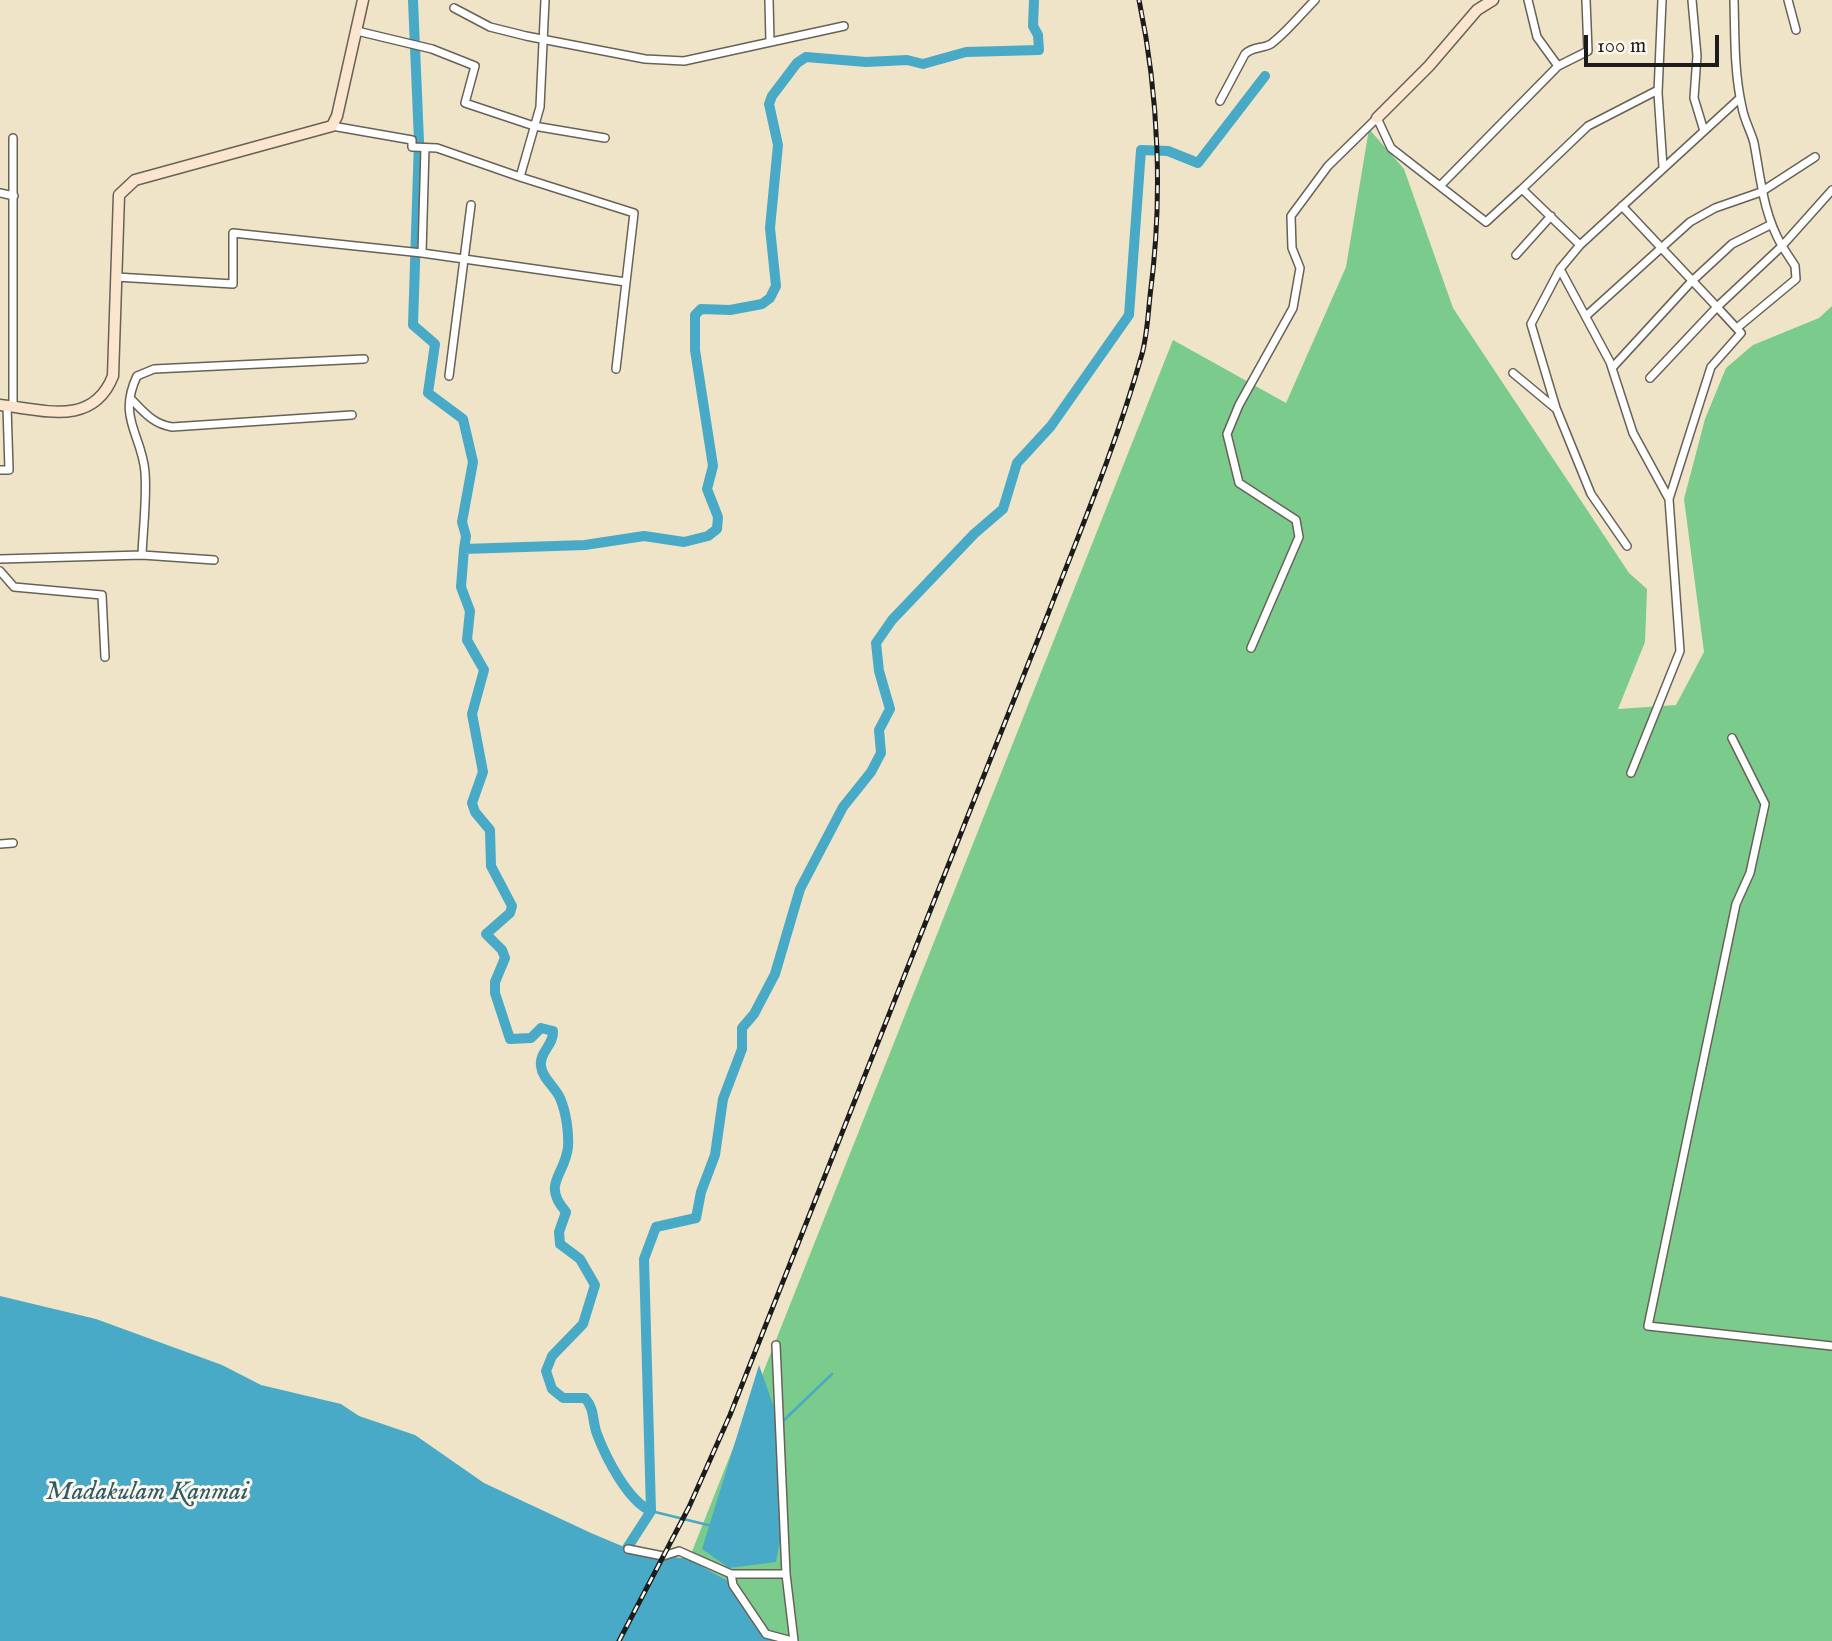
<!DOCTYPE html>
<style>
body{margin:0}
#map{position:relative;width:1832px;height:1641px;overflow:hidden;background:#efe4c7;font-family:"IM FELL English",serif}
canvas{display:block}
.scale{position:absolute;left:1584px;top:35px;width:135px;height:32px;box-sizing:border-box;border:4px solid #1c1c1c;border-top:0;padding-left:9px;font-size:21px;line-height:24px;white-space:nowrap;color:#1c1c1c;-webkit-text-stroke:5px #fbf7ec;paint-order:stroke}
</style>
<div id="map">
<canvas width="1832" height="1641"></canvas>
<div class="scale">100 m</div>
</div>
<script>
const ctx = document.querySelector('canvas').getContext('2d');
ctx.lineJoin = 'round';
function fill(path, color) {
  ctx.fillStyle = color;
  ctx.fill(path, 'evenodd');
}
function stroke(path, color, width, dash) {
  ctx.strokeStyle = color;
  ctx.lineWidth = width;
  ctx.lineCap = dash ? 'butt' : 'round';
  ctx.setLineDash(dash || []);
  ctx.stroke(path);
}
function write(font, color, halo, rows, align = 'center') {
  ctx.font = font + ' "IM FELL English",serif';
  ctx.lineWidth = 6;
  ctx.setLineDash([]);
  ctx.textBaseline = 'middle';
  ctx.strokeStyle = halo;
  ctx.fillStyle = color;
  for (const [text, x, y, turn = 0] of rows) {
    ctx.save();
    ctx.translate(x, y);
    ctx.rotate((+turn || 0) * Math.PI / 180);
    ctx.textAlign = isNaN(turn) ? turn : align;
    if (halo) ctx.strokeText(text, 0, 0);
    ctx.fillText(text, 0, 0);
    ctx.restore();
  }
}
const green = new Path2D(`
 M1369,129l35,40 49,139 176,265 18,16 -2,53 -27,67 58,-4 28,-53 -20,-153 21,-80 21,-51 27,-23 66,-27 13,-12v1335h-1054l-50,-60 -39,-22 484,-1219 113,63 60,-136z`);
const water = new Path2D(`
 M0,1296l96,23 126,46 39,20 80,19 18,12 56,19 69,48 107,50 45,19 53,7 39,22 50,60h-778z
 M759,1365l21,59 2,107 -6,31 -47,6 -27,-19z`);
const stream = new Path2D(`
 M781,1423l51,-49
 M651,1511l61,15`);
const canal = new Path2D(`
 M413,0l6,141 -6,184 22,19 -7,49 35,26 10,43 -11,60 4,14 -2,13
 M651,1511l-7,-252 12,-32 40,-9 5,-26 14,-37 8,-56 19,-50v-21l12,-14 21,-40 25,-85 43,-82 28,-35 10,-19 -2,-23 11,-21 -11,-38 -3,-28 16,-23 82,-86 29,-25 14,-46 34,-37 78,-111 12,-165 27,1 30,12 67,-87
 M622,1556l29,-45c-23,-10 -45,-53 -54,-77 -5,-13 -2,-25 -12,-36h-22l-11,-9 -6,-18 6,-15 31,-32 12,-39 -15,-26 -20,-15 -1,-12 7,-20c-25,-29 -1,-36 2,-65 1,-15 -2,-35 -8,-49 -5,-11 -18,-20 -19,-32 -2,-14 13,-21 12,-35l-12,-3 -10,10 -21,1 -15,-46v-11l10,-24 -3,-8 -16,-16 24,-21 2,-7 -21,-40 -1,-36 -15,-18 -3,-9 11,-31 -11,-58 12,-44 -17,-30 3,-29 -9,-24 3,-38 121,-4 59,-9 40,6 24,-6 9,-7 1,-12 -11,-28 6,-23 -18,-116v-35l6,-6 29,1 32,-6 8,-6 6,-12 -6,-58 8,-83 -9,-41 3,-8 25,-33 9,-6 60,5 41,-2 16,4 43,-12 73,-2 -1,-15 -5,-9 1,-26`);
const street = new Path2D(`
 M769,0l1,42
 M1528,0l9,37 21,29 30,-15 -2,-51
 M1662,0l-4,93 5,74
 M1692,0l5,56 -3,42 10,33
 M1788,0l8,30
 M454,8l36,19 36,9 119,23 39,2 160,-35
 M357,31l75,18 43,17 -10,37 69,23 71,12
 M1220,101l25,-47c8,-8 17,-5 26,-10 16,-12 30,-30 44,-44
 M332,126l80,14v7l25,1 83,29 20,-70 5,-107
 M425,148l-3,105 204,29
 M520,177l114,36 -18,156
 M1440,186l118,-120
 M1522,189l66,-63 70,-36
 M0,193l14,3
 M1622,206l95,101 -67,71
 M1580,245l160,-147
 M1516,255l35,-39
 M1560,269l-29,55 25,84 35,86 36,52
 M116,277l117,7v-51l189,20
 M1586,316l104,-94 25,-14 46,-16 54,-35
 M1737,328l59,-49 -1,-13 -13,-20 50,-56
 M1612,368l79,-86 41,-38 38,-19
 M1513,373l42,35
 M449,376l22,-171
 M131,399c13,13 22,25 41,28l180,-12
 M13,406v-268
 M0,470h9l-2,-64
 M142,555c1,-27 5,-55 3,-83 -3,-37 -28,-54 -8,-96l17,-7 210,-10
 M0,559l142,-4 72,5
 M0,571l14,16 88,8 3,62
 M1251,648l48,-111 -3,-17 -57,-37 -12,-49 12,-29 54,-97 7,-40 -8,-20 -1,-32 37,-50 49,-48 14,30 95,74 36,-33 58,56 -20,24 50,93 23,71 36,66 42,-132 30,-34 -24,-26 65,-61c-19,-33 -21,-66 -28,-103 -3,-12 -10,-23 -12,-36 -8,-35 -7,-71 -8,-107
 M1732,738l33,66 -15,69 -14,31 -88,422 184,20
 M1631,773l49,-122 -11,-152
 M0,844l13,-1
 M776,1345l10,229 8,67
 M628,1549l35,7 16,-5 52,23h55
 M731,1574l2,11 33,49 26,7`);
const secondary = new Path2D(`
 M1377,118l52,-52 48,-56 16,-10
 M0,405c44,5 93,22 113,-29l6,-181 16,-15 197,-54 5,-10 26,-116`);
const rail = new Path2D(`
 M619,1641l70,-134 41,-92 318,-801c33,-85 69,-171 94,-260 5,-18 6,-39 8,-58 13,-97 9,-200 -11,-296`);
const waterNames = [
 ["Madakulam Kanmai",147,1494]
];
fill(green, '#7acb8c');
fill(water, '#48aac7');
stroke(stream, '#48aac7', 2.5);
stroke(canal, '#48aac7', 10);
stroke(street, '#666258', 10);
stroke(secondary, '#666258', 13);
stroke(street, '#fff', 7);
stroke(secondary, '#fce5cf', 10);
stroke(rail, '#1c1c1c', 5);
stroke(rail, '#fbf7ec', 2.5, [8]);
write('italic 26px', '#305c69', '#fbf7ec', waterNames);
</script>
